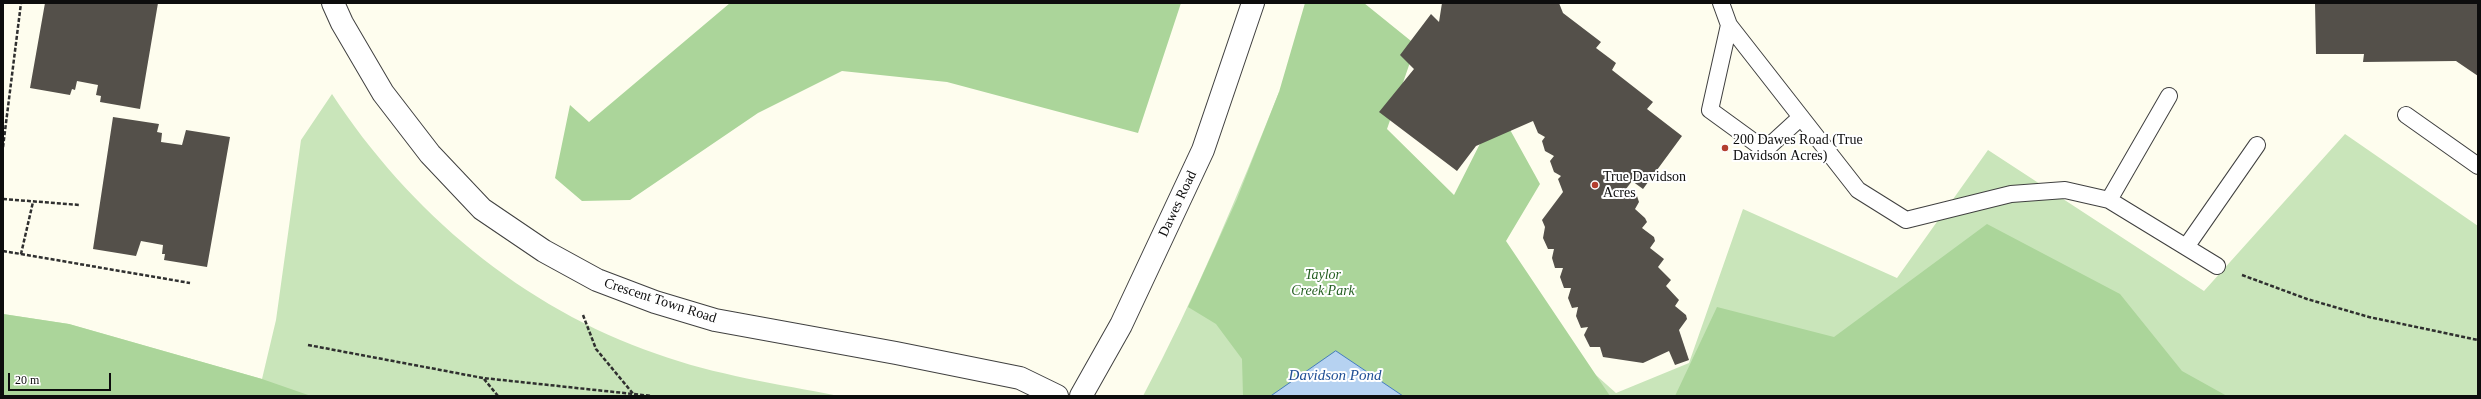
<!DOCTYPE html>
<style>
body{margin:0}
#map{position:relative;width:2481px;height:399px;overflow:hidden;background:#fefdee;font-family:"Times New Roman",serif}
canvas{display:block}
.frame{position:absolute;inset:0;border:4px solid #0d0d0d;pointer-events:none}
.scale{position:absolute;left:8px;top:373px;width:103px;height:18px;box-sizing:border-box;border:2px solid #0d0d0d;border-top:0;padding-left:5px;font-size:12px;line-height:14px;white-space:nowrap;color:#0d0d0d;-webkit-text-stroke:3px #fff;paint-order:stroke}
</style>
<div id="map">
<canvas width="2481" height="399"></canvas>
<div class="frame"></div>
<div class="scale">20 m</div>
</div>
<script>
const ctx = document.querySelector('canvas').getContext('2d');
ctx.lineJoin = 'round';
function fill(path, color) {
  ctx.fillStyle = color;
  ctx.fill(path, 'evenodd');
}
function stroke(path, color, width, dash) {
  ctx.strokeStyle = color;
  ctx.lineWidth = width;
  ctx.lineCap = dash ? 'butt' : 'round';
  ctx.setLineDash(dash || []);
  ctx.stroke(path);
}
function write(font, color, halo, rows, align = 'center') {
  ctx.font = font + ' "Times New Roman",serif';
  ctx.lineWidth = 4;
  ctx.setLineDash([]);
  ctx.textBaseline = 'middle';
  ctx.strokeStyle = halo;
  ctx.fillStyle = color;
  for (const [text, x, y, turn = 0] of rows) {
    ctx.save();
    ctx.translate(x, y);
    ctx.rotate((+turn || 0) * Math.PI / 180);
    ctx.textAlign = isNaN(turn) ? turn : align;
    if (halo) ctx.strokeText(text, 0, 0);
    ctx.fillText(text, 0, 0);
    ctx.restore();
  }
}
const green = new Path2D(`
 M1279,92l337,301 73,-30 54,-154 154,69 91,-128 216,141 141,-157 133,92v170h-1335c52,-98 95,-201 136,-304z
 M332,94c77,118 191,214 325,260 58,21 121,30 182,42h-836v-82l66,10 193,55 14,-59 25,-180z`);
const forest = new Path2D(`
 M730,3h451l-43,130 -191,-51 -105,-11 -84,42 -128,87 -48,1 -27,-23 15,-73 19,17z
 M1305,3h59l52,42 -29,84 67,66 44,-87 42,76 -34,57 104,155h-207l-67,-45 -65,45h-28l-1,-37 -26,-35 -28,-17 49,-108 42,-107z
 M1987,224l133,70 62,77 45,25h-552l42,-89 117,30z
 M3,314l66,10 193,55 49,17h-308z`);
const water = new Path2D(`
 M1336,351l67,45h-132z`);
const building = new Path2D(`
 M45,3h113l-18,106 -40,-7 1,-6 -5,-1 2,-10 -21,-4 -2,9 -3,-1 -2,6 -40,-7z
 M1442,3h117l4,10 38,29 -5,6 20,15 -4,7 41,32 -6,7 35,27 -39,53 -11,-8 -6,8 11,7 2,6 -4,7 10,9 2,4 -5,6 12,9 1,4 -5,7 14,11 -6,8 13,13 -5,6 13,14 -4,6 11,9 1,4 -8,11 10,30 -14,5 -6,-14 -26,12 -40,-6 -3,-10h-10l-6,-12 4,-8 -7,1 -5,-12 2,-9 -6,1 -4,-10 3,-10h-7l-4,-11 3,-9h-8l-3,-10 2,-9h-6l-5,-11 2,-11 -3,-7 21,-28 -5,-13 3,-3 -7,-4 -4,-11 4,-5 -9,-5 -3,-10 3,-4 -7,-4 -5,-12 -57,25 -19,25 -78,-59 35,-43 -14,-14 31,-41 8,8z
 M2315,3h163v73l-22,-15 -93,1 1,-8h-48z
 M113,117l46,7 -2,8 5,1 -1,9 21,3 4,-15 44,7 -23,130 -43,-7 1,-6h-3l1,-9 -22,-4 -5,15 -43,-7z`);
const path = new Path2D(`
 M3,147l18,-144
 M3,199l77,6
 M3,251l18,3 12,-52
 M21,254l169,29
 M2242,275l65,24 62,18 109,23
 M583,315l13,34 39,47
 M308,345l175,33 169,18
 M484,379l14,17`);
const service = new Path2D(`
 M1721,3l8,22 129,165 48,30 105,-26 54,-4 44,10 108,66
 M1729,25l-19,85 55,40 36,-33
 M2406,115l72,51
 M2109,200l60,-104
 M2186,247l71,-102`);
const tertiary = new Path2D(`
 M333,3l9,20 41,70 47,61 52,55 62,42 53,29 58,22 60,18 181,33 124,25 37,18
 M1081,396l40,-71 82,-175 50,-147`);
const markers = [
 [1725,148,4,"#b23e2f"],
 [1595,185,4,"#b23e2f"]
];
const poiNames = [
 ["200 Dawes Road (True",1733,140],
 ["Davidson Acres)",1733,156],
 ["True Davidson",1603,177],
 ["Acres",1603,193]
];
const streetNames = [
 ["Dawes Road",1178,204,-65],
 ["Crescent Town Road",660,301,18]
];
const parkNames = [
 ["Taylor",1323,275],
 ["Creek Park",1323,291]
];
const waterNames = [
 ["Davidson Pond",1335,376]
];
fill(green, '#c9e5ba');
fill(forest, '#abd59a');
fill(water, '#b6d2f1');
stroke(water, '#437bc3', 1);
fill(building, '#54504a');
stroke(service, '#404040', 18);
stroke(tertiary, '#404040', 24);
stroke(path, '#2f2f2f', 2.5, [4, 2]);
stroke(service, '#fff', 16);
stroke(tertiary, '#fff', 22);
for (const [x, y, r, color] of markers) {
  const dot = new Path2D();
  dot.arc(x, y, r, 0, 2 * Math.PI);
  ctx.fillStyle = color;
  ctx.fill(dot);
  stroke(dot, '#fff', 1.5);
}
write('14px', '#0d0d0d', '#fff', poiNames, 'left');
write('14px', '#0d0d0d', '#fff', streetNames);
write('italic 14px', '#255f22', '#fff', parkNames);
write('italic 15px', '#204f95', '#fff', waterNames);
</script>
